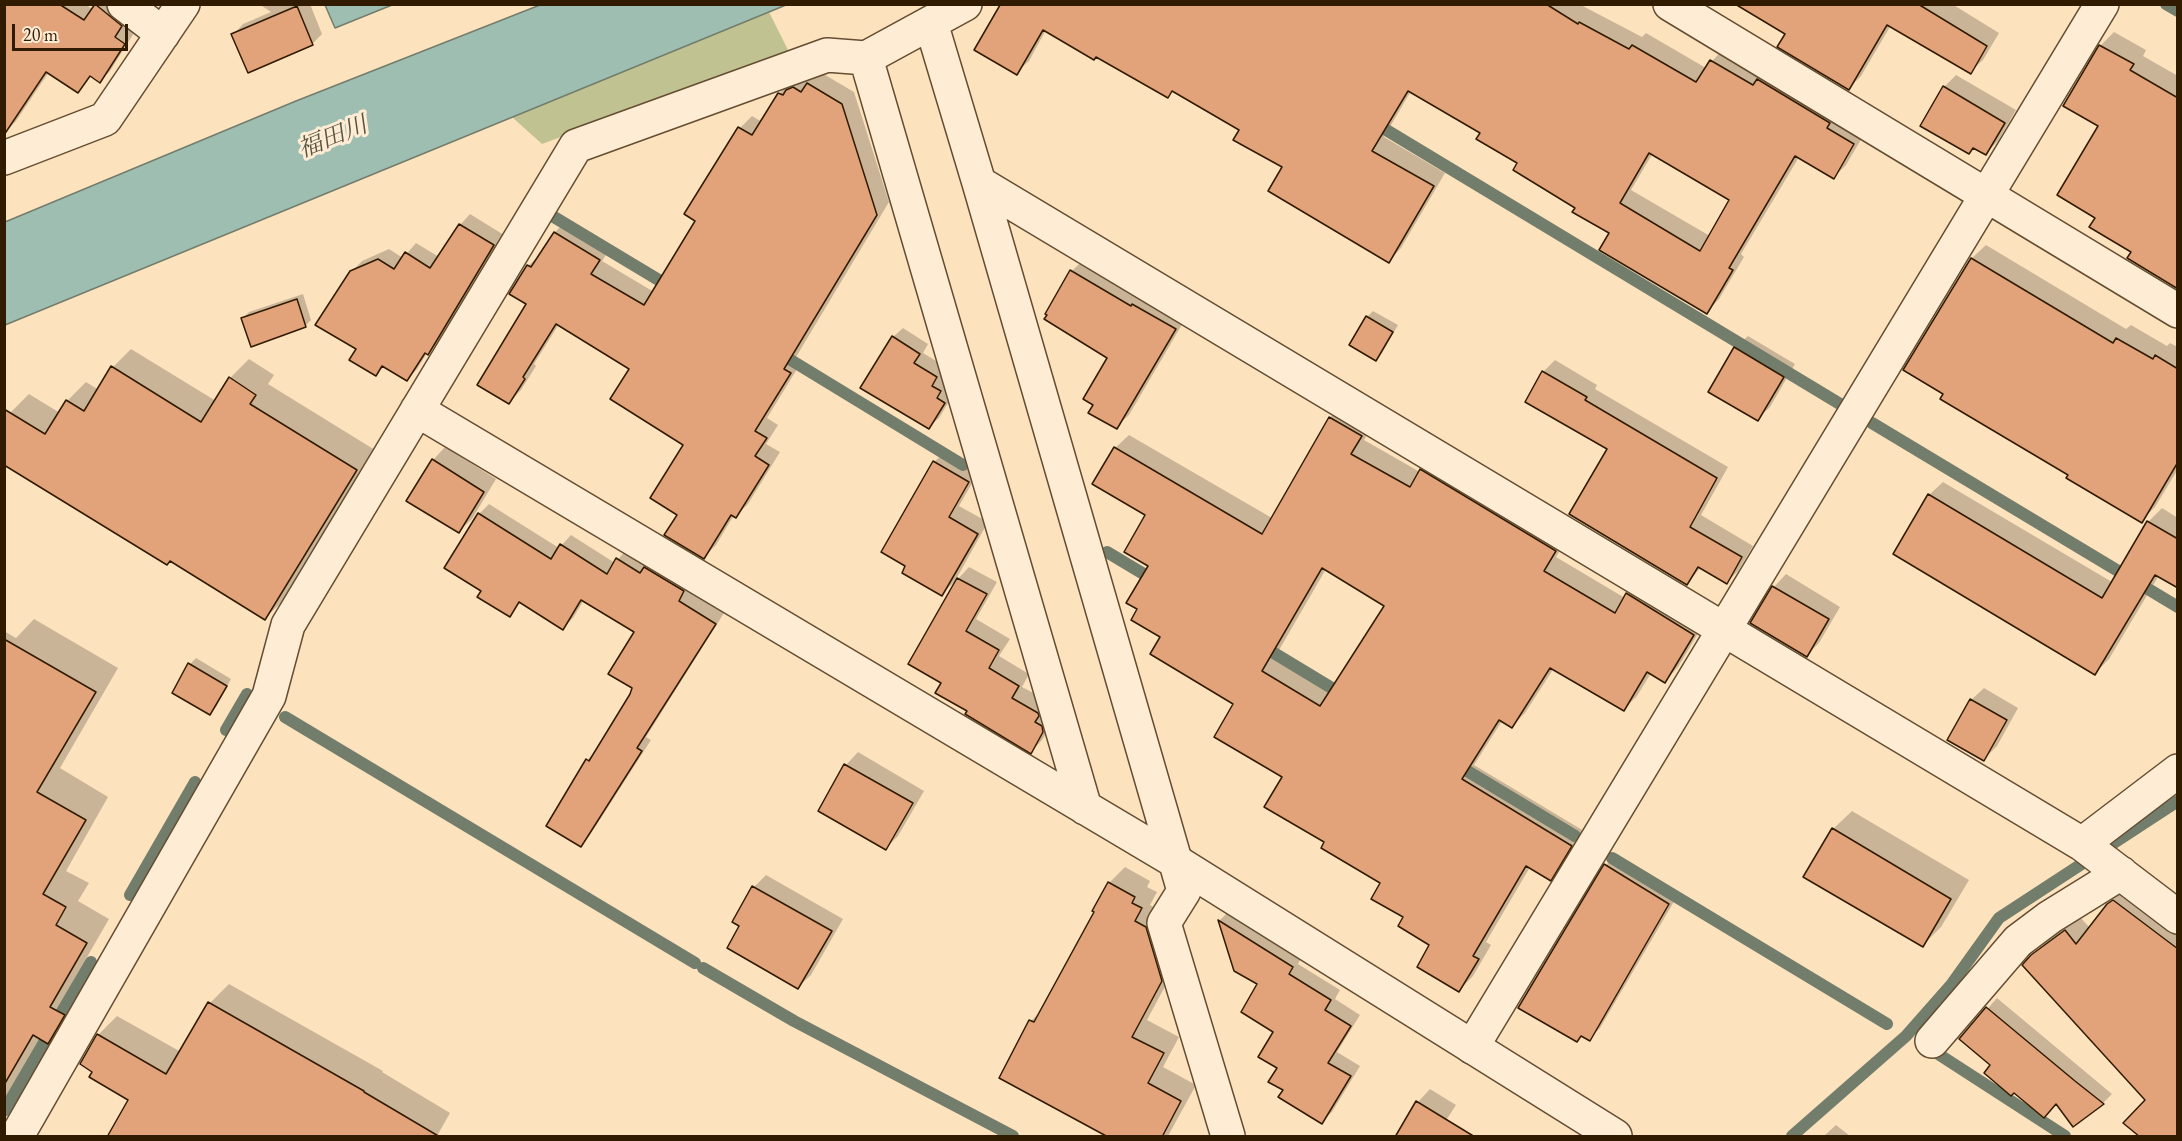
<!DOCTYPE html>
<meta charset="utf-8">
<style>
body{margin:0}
#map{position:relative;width:2182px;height:1141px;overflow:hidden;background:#fde2be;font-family:"EB Garamond",serif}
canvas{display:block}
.frame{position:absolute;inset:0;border:6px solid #311b00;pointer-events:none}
.scale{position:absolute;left:12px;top:24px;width:116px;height:27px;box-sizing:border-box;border:3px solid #311b00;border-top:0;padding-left:8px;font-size:18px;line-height:21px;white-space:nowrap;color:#311b00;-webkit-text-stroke:4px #feecd5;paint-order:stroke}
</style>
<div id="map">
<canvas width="2182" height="1141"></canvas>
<div class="frame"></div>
<div class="scale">20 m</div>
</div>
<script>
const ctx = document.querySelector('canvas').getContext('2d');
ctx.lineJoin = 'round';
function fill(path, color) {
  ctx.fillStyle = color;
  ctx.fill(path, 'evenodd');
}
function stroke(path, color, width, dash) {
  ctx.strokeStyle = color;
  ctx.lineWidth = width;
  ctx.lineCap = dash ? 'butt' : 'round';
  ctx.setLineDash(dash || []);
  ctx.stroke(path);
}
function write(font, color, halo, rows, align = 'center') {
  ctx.font = font + ' "EB Garamond","Noto Serif JP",serif';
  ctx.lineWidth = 6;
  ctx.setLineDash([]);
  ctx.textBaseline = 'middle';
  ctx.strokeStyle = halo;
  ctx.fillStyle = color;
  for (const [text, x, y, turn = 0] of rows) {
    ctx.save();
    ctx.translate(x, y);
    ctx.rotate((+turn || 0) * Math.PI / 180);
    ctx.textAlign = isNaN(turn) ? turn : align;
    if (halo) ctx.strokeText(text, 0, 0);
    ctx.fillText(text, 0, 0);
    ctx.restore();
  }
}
const green = new Path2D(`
 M769,12l20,40 -247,92 -30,-27z`);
const water = new Path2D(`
 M325,5h67l-57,23z
 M540,5h246l-781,320v-103l291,-121z`);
const shadow = new Path2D(`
 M4,4h81l7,5 4,-5h24l11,11 -7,11 10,7 -24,38 -10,10 -8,-6 -14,16 -29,-19 -33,49 -10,10z
 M259,4h51l12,30 -10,10 -79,-9 10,-11 28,-12z
 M1040,4h539l63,33 4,-4 60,35 18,-20 142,83 -20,34 -12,12 -35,-20 -58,97 3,3 -25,42 -12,13 -96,-79 -129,-101 -71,-41 -27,46 61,36 -44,75 -12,13 -148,-131 -67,-40 -7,6 -70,-41 -51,-25 -17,31 -13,12zM1653,153l78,47 -21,36 -79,-46z
 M1746,4h206l47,29 -16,27 -13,12 -79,-47 -30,51 -12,12 -62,-55z
 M2114,32l32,18 -3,6 35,20v211l-45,-36 -36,-34 3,-92 -35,-20 36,-60z
 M820,72l34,20 35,110 -93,155 6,4 -35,57 11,7 -12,19 14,8 -32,52 -12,12 -2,-1 -18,30 -12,12 -25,-42 6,-71 -54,-75 -72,-45 -25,40 2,2 -15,24 -12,12 19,-98v-38l13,-12 14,-22 12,-12 44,27 -9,14 52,31 43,-71 43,-93 12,-12 10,6 17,-28 12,-13 15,-5 6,4z
 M1956,75l60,35 -18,31 -12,12 -42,-66z
 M470,214l34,21 -66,108 -11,10 -10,16 -10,11 -22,-14 -9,8 -18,-25 -7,-77 11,-11 27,-12 14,9 13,-15 23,14 21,-32z
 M1986,245l140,84 5,-4 36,21 3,-3 8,4v122l-23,38 -14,14 -196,-128 -40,-23 67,-112z
 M1084,259l103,57 -58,99 -13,12 -21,-22 14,-48 -37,-86z
 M303,294l8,26 -6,6 -62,-8 6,-6z
 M1373,311l25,14 -16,28 -6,6 -9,-42z
 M903,328l25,16 -5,9 23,14 -6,8 10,6 4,12 -15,25 -10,9 -36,-90z
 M1748,336l47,28 -25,43 -13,12 -22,-71z
 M131,349l85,52 14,-23 19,-19 25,16 -6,9 107,66 -91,150 -19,18 -261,-196 6,-9 19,-19 31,19 7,-12 19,-19 13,8 14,-23z
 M1555,360l42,25 -2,4 133,78 -27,48 52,31 -15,25 -11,11 -26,-15 -14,17 -78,-136 -82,-47 16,-29z
 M1344,404l30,18 -10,18 56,32 15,-16 133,81 -12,20 69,41 16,-18 65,40 -28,47 -13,14 -14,-8 -14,23 -13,13 -70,-41 -29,45 -13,13 -10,-5 -28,44 110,66 -20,34 -14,14 -20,-12 -44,75 5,3 -18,31 -14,14 -28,-45 -26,-28 -23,-35 -56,-40 -91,-139 -73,-66 -23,-28 11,-43 -3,-52 -32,-66 14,-13 143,83 58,-100zM1326,569l60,37 -55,85 -56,-34z
 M445,447l51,32 -24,40 -13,12 -26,-71z
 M945,452l34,19 -20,35 29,16 -33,59 -13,13 -8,-132z
 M1943,482l169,100 36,-60 14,-14 16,10v71l-20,-12 -49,82 -14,14 -166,-178z
 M489,504l70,44 12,-13 44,28 12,-14 97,64 -78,124 5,3 -61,95 -10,10 7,-85 9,-9 36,-57 4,-62 -52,-32 -11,18 -10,10 -42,-26 -12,13 -26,-25 -37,-23 33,-53z
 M969,567l28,15 -21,37 34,20 -11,17 30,18 -7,13 27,14 5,19 -12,20 -11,12 -62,-42 -26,-28 13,-101z
 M1786,574l54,33 -21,36 -12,12 -55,-32 22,-36z
 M34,619l84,49 -58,100 48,29 -42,74 23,12 -11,18 31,18 -37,64 15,8 -16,28 -23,23 -8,-4 -36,62v-469l12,7z
 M196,658l35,21 -15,28 -6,6 -36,-21 16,-28z
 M1984,688l34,20 -21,38 -13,13 -13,-59z
 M858,752l66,39 -26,45 -12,12 -66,-38 26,-45z
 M1852,811l117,69 -28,47 -18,18 -90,-116z
 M1617,854l62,39 -79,135 -11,11 -7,-4 -5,5 -57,-33 86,-142z
 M1125,867l25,14 -3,6 10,5 -7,13 11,6 16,53 -30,56 32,17 -16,30 33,18 -28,51h-57l-80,-115 13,-13 52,-97 13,-28z
 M766,875l77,44 -32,56 -13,12 -57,-61 13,-39z
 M2123,890l55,35v211l-146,-180 15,-15 33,-24 10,11 18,-23z
 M1229,911l73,45 -4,8 42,26 -5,9 25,16 -23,37 23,14 -28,46 -11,10 -36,-33 -6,-21 -4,-37 -16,-47 -23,-14 -16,-50z
 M229,984l154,87 -1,1 68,41 -13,23 -307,-37 -36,-28 4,-36 19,-19 64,36 29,-49z
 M1997,998l115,96 -9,9h-47l-64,-38 -31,-26z
 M1430,1089l26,16 -20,31h-39l21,-34z
 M1836,1125l14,11h-26z`);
const stream = new Path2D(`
 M2166,4l12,7
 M1373,122l467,282
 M549,214l123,74
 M776,351l187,114
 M1872,423l306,184
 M1107,552l50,30
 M1259,644l86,52
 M285,717l410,246
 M226,730l21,-36
 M1454,763l121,73
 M1612,858l275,166
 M130,895l65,-113
 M703,968l91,53 219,115
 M1932,1050l133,86
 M4,1111l87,-149
 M1792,1136l114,-100 45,-51 48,-67 179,-117`);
const building = new Path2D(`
 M4,4h55l25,16 11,-16 27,22 -7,11 10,7 -25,39 -10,-7 -12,17 -32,-21 -42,63z
 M998,4h548l32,20 1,-2 50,27 3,-4 64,37 14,-22 43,25 4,-6 73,44 -3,5 27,16 -20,35 -39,-23 -66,112 4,2 -26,44 -108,-64 10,-17 -37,-21 3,-4 -62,-38 4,-7 -41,-24 4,-6 -72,-42 -36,60 62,35 -45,77 -121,-72 14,-24 -49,-27 6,-10 -67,-39 -4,7 -72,-41 -2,3 -51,-30 -26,45 -43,-25 26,-45zM1649,153l80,47 -29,51 -80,-48z
 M1735,4h183l69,42 -16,28 -84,-49 -38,65 -72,-43 8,-13z
 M297,6l16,39 -65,28 -17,-39z
 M2099,45l35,19 -4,6 48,28v191l-51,-31 4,-6 -42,-25 6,-9 -38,-23 41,-69 -35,-20z
 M807,83l35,21 35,111 -93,154 7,4 -36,58 12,7 -12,18 14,9 -33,53 -5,-3 -27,44 -40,-24 13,-20 -27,-17 33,-53 -73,-46 19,-30 -73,-45 -33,53 2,2 -16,25 -32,-19 49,-81 -17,-10 18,-29 4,2 23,-35 46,28 -9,14 53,31 51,-84 -11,-7 54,-87 14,8 26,-42 5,2 3,-5 7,-3 8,5z
 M1943,86l62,37 -19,32 -13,-7 -4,6 -49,-28z
 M459,224l35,21 -66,110 -3,-2 -18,28 -25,-15 -6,10 -27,-16 7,-11 -41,-24 35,-54 28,-12 16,10 11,-17 25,16z
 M1971,258l142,85 3,-5 37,21 2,-4 23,14v93l-36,61 -76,-45 2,-3 -128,-76 3,-5 -40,-24z
 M1070,270l61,36 1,-2 44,25 -59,100 -29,-16 5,-8 -10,-6 24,-41 -63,-39 3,-4 -2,-1z
 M297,299l9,28 -55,20 -10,-29z
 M1366,316l27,16 -17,29 -27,-16z
 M892,336l28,18 -6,9 23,14 -5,9 9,5 -4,7 8,5 -16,26 -69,-41z
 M1734,347l50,30 -26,44 -50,-29z
 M111,366l90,56 28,-45 27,18 -6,9 107,66 -92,150 -95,-59 -3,4 -163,-100v-56l41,25 21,-34 18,11z
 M1542,371l45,26 -2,3 132,78 -27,49 52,30 -15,27 -29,-17 -11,18 -118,-71 38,-65 -82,-47z
 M1329,417l33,19 -11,18 59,33 10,-18 136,82 -12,20 71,42 11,-20 68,42 -29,48 -18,-11 -23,39 -74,-43 -38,60 -13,-8 -37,59 110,67 -21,35 -25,-15 -53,90 6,3 -20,33 -42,-25 12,-22 -31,-19 5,-9 -32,-18 9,-16 -59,-35 3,-6 -60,-35 18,-30 -68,-40 19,-33 -83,-50 10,-17 -29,-17 6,-11 -11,-6 22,-37 -24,-14 21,-37 -53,-31 22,-37 148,87zM1322,568l62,38 -64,100 -58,-35z
 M432,459l52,33 -25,41 -53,-32z
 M933,461l36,21 -20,35 29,17 -36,62 -40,-23 3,-7 -24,-14z
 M1928,494l174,104 45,-77 31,18v49l-23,-13 -60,100 -202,-121z
 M478,513l73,46 9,-15 47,30 9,-16 24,15 4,-6 40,24 -5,10 37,23 -79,124 5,3 -61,96 -35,-21 40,-67 3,2 41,-67 2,-6 -24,-14 26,-42 -53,-32 -18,30 -44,-28 -9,15 -33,-20 4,-6 -37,-23z
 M957,578l30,16 -21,37 33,19 -10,18 30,18 -7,12 26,15 1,3 -4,6 7,4 1,6 -12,22 -66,-40 2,-3 -32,-18 6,-10 -33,-19z
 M1772,586l57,33 -22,38 -57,-34z
 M4,639l92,53 -59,100 49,28 -43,74 23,13 -10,18 31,18 -37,64 15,8 -17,29 -15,-9 -29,50z
 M188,663l39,23 -17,29 -38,-22z
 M1970,699l37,21 -23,41 -37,-21z
 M844,764l69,39 -27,47 -68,-39z
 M1832,828l119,71 -28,48 -120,-70z
 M1604,864l65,40 -79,137 -9,-5 -4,6 -59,-34z
 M1108,882l27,15 -3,6 10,5 -7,13 11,6 16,54 -30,56 32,16 -16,30 33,18 -19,36h-54l-109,-59 30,-58 5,2 60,-110 -2,-1z
 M752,886l80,45 -34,58 -71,-41 12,-22 -7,-4z
 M2113,900l65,49v188h-38l-17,-14 22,-23 -123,-135 9,-10 34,-25 11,14 31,-40z
 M1218,920l75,47 -4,7 42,26 -6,10 26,16 -23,37 23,13 -29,48 -44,-27 5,-7 -15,-8 9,-14 -19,-11 15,-25 -32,-20 16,-28 -23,-13z
 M208,1002l156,89v1l76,45h-333l21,-37 -39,-23 3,-5 -12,-8 17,-30 69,40z
 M1986,1007l89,74 29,23 -31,23 -17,-23 -12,14 -30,-25 -3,3 -27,-23 6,-8 -31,-26z
 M1416,1101l59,36h-80z`);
const minor = new Path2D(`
 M124,4l39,30
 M1670,4l508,307
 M931,23l48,160 1103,661 96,73
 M866,58l219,750
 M4,158l101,-39 78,-115
 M979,183l205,708 -20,32 64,213
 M417,410l758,451
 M2082,844l96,-73
 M1932,1041l86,-100 32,-24 71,-44
 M1472,1047l630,-1043
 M17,1136l252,-440 19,-71 288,-479 251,-91 39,3 99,-54`);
const tertiary = new Path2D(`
 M1175,861l440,275`);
const waterNames = [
 ["福田川",333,138,-22]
];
fill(green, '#c0c391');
fill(water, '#9fbeb2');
stroke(water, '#737d6b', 1.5);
fill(shadow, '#0003');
stroke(stream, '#737d6b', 12);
fill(building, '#e2a27a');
stroke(building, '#311b00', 1.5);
stroke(minor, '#644d30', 36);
stroke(tertiary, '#644d30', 36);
stroke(minor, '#feecd5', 33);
stroke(tertiary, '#feecd5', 33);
write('italic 24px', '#58543e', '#feecd5', waterNames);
</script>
